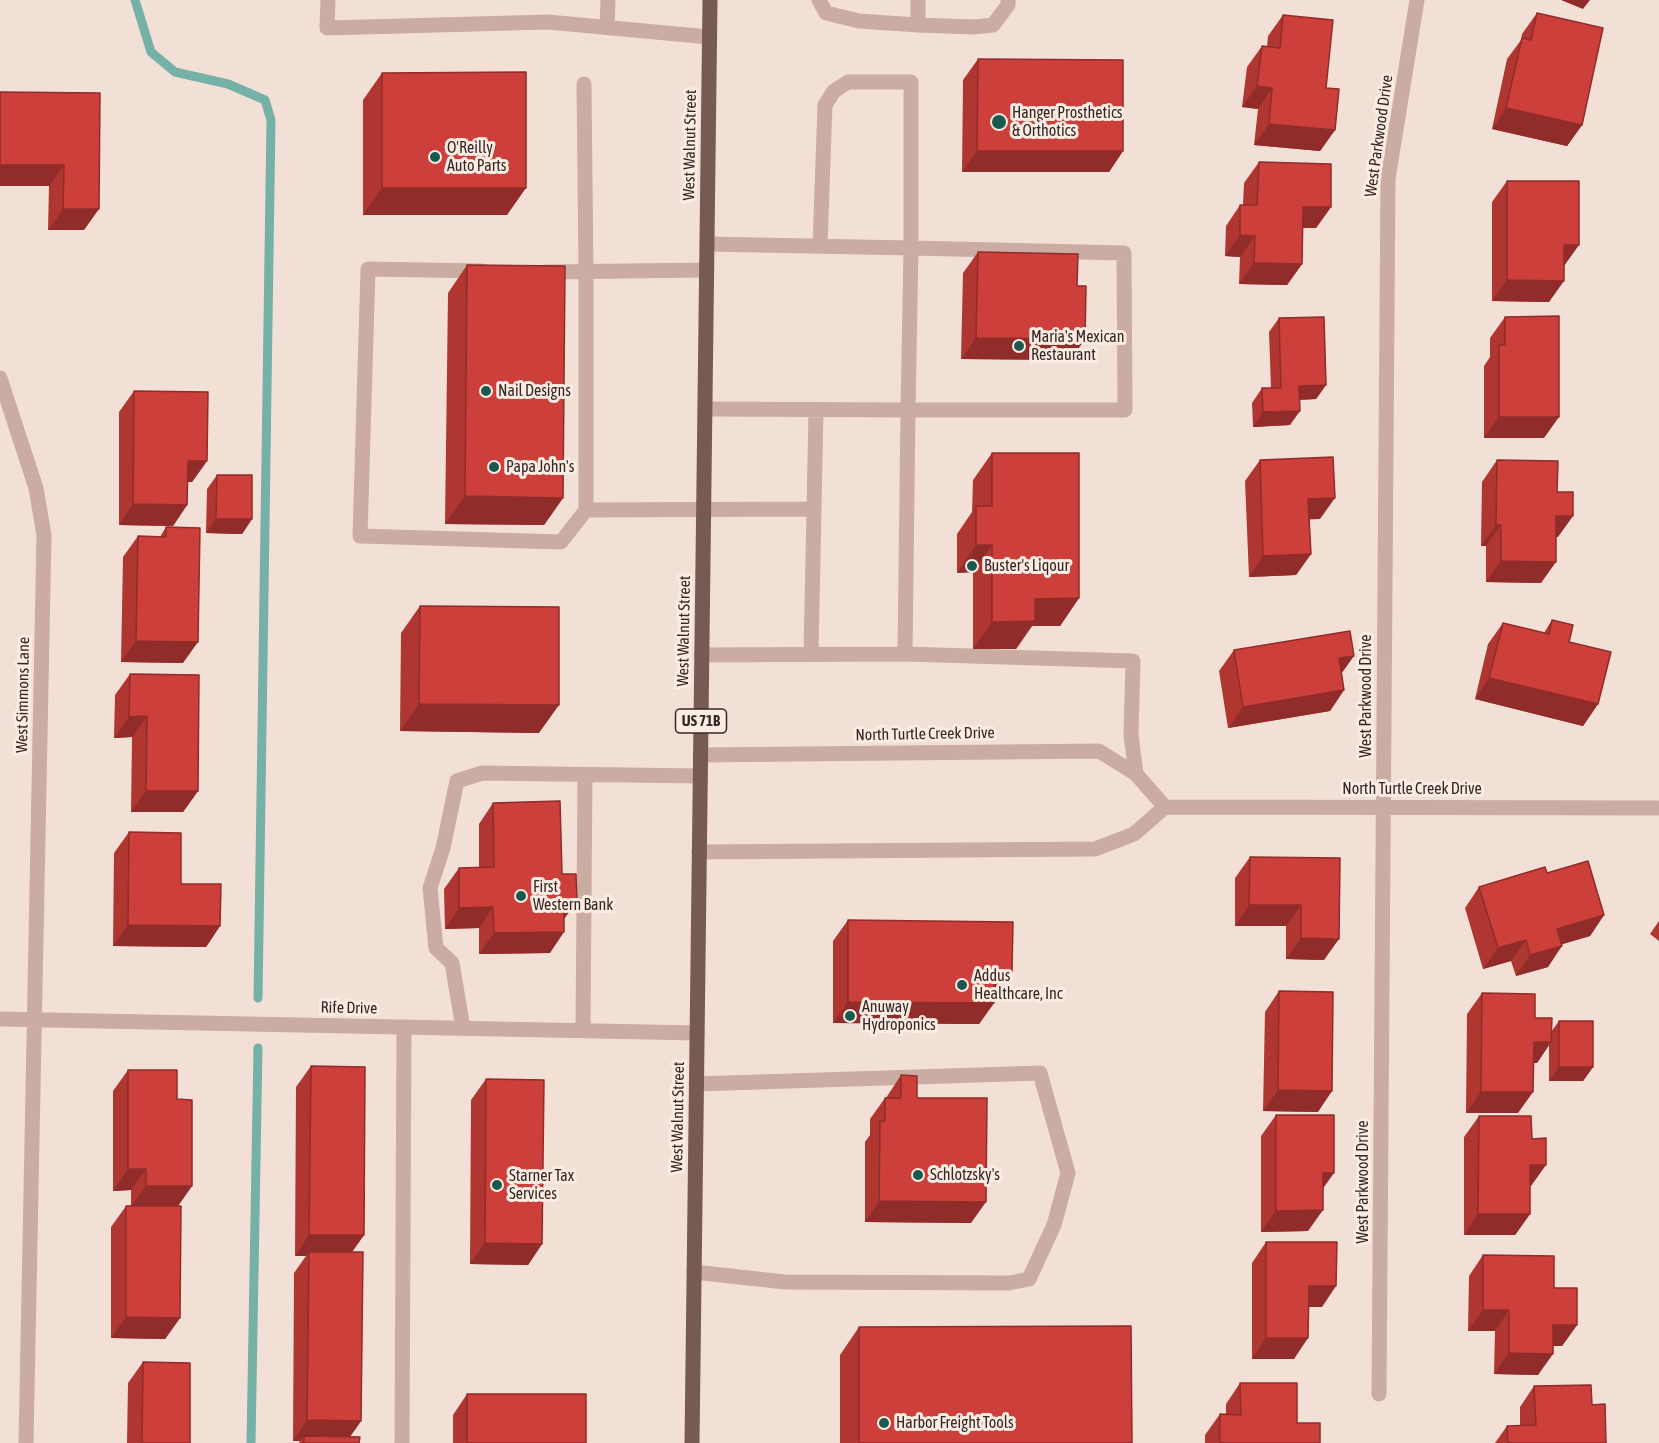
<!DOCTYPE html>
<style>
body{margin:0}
canvas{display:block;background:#f2e0d7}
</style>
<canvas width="1659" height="1443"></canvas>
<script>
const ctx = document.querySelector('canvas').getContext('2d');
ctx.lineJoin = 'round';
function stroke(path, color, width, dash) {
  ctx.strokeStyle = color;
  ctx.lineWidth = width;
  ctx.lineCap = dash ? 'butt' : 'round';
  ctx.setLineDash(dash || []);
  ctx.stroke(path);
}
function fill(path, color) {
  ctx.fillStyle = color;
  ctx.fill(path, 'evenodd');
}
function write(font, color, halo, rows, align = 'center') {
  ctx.font = font + ' "Asap Condensed",sans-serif';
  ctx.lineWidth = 6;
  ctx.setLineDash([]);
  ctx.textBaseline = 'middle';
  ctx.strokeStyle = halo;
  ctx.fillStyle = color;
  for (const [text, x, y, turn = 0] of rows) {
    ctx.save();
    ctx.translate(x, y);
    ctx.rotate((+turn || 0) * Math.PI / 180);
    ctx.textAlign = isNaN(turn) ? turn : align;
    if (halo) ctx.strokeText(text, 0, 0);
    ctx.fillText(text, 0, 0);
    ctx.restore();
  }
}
const stream = new Path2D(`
 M135,0l16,52 24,20 53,12 37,16 6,20 -13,878
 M251,1443l7,-395`);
const service = new Path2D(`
 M328,0l-1,28 221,-6 161,15
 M819,0l7,13 33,8 59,4v-25
 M918,25l56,2 19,-2 15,-20v-5
 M607,27l1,-27
 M584,84l2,189v237
 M483,271l-115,-2 -8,267 201,6 25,-32 228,-1
 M546,272l161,-2
 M705,409l203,1 3,-162 -204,-4
 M811,654l5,-243
 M905,654l228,7 -2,74 5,39
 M701,655l204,-1 3,-244h217l-1,-157 -213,-5v-166h-63l-14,9 -9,14 -5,141
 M463,1028l-11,-65 -16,-15 -6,-60 13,-40 14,-67 25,-8 218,3
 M583,1030l2,-255
 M694,1272l91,10 224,1 20,-4 25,-54 14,-52 -28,-100 -344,11
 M402,1443l2,-416`);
const minor = new Path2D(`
 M0,378l36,110 8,47 -18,908
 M700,755l399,-4 37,23 29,33
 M699,852l396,-3 39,-15 31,-27 494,1
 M0,1019l697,14
 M1379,1394l9,-1215 29,-179`);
const primary = new Path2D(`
 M692,1443l18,-1443`);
const wall = new Path2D(`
 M1537,13l45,112 -15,21 -75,-17 15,-70 14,-19 1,-6z
 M1283,15l43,73 9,42 -15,21 -66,-6 4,-36 -16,-2 5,-40 15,-21 5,1 1,-11z
 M978,59l145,92 -14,21h-147l1,-92z
 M382,73l125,142h-144v-115z
 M0,92l100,1 -16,137h-36l1,-44h-49z
 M1259,162l72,45 -15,21h-13l-1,36 -15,21 -48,-1 1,-27 -15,-1 1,-30 14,-21h3l1,-22z
 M1507,181l57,85 -15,36 -57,-1v-99z
 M978,252l93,108 -110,-1 2,-86z
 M467,265l96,233 -19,27 -99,-1 3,-231z
 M1505,317l39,121h-60v-72l6,-9v-19z
 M1279,318l47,67 -10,14 -16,1 -10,25 -37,2 -1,-24 10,-15h9l-2,-56z
 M134,391l73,70 -15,21h-4l-1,23 -14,21 -54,-1v-113z
 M992,453l87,145 -19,28h-28l-16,23h-43v-77l-16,1v-39l15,-22 1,-32z
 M1260,460l60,59h-11l2,35 -15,21 -47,2 -4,-96z
 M1497,460l60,32 1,45h-2l-15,46 -55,-1v-36h-5l1,-64z
 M217,475l35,44 -10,15 -36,-1 1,-44z
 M166,527l17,136 -62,-1 2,-105 15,-21 22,1z
 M420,606l119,127 -139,-2 1,-98z
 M1552,620l17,22 29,62 -15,22 -108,-27 13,-55 15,-21 41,10z
 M1234,650l108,23 2,17 -14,21 -102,17 -9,-57z
 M130,674l68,117 -15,21h-52l1,-75 -18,1 1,-43z
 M493,803l69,71 2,45 -14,34 -71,1v-26l-34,1 -1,-40 15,-21 20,-1v-43z
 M129,832l52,52 39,42 -14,21 -93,-1 1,-93z
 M1250,857l90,1 -16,102 -38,-1v-33h-51v-48z
 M1547,873l57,42 -14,21 -28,8 -14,23 -32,9 -5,-15 -28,8 -18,-61 14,-21z
 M848,920l149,73h-3v10l-15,21 -146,-1v-82z
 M1659,921v20l-9,-7z
 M1279,991l39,121 -55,-1 2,-99z
 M1482,993l53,25 16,14 8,-11 34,46 -10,14h-34v-36l-12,18h-4l-15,50h-52l1,-99z
 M311,1066l53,169 -12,17 9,169 -11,16 9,6h-60l1,-2h-7l1,-168 12,-17h-11l1,-169z
 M128,1070l49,29 15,87 -14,20 2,112 -15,21 -54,-1v-111l15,-21h5v-16l-18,1v-100z
 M901,1075l16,23 54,125 -106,-1v-80l5,-7v-16l15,-21h1z
 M486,1079l56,165 -14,21 -58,-1 1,-164z
 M1276,1115l47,74 -15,42 -47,1v-96z
 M1479,1116l52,70h-1v28l-15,21h-51v-98z
 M1266,1242l56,65h-14l-14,52h-42v-96z
 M1483,1255l71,33 23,37 -15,21h-9l-15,29 -44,-1 1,-43h-27l1,-55z
 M859,1327l273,116h-292v-88z
 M143,1362l47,81h-63l1,-60z
 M1240,1383l57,40 23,20h-115v-8l15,-21 6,1v-11z
 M1534,1386l58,19 14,38h-111l12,-17h13v-19z
 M467,1394l119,49h-133v-28z`);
const shadedWall = new Path2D(`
 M1561,0h29l-7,9z
 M1257,86l15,2 -14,21 -16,-2z
 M1506,108l76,17 -15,21 -75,-17z
 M1269,124l66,6 -15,21 -66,-6z
 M977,151h146l-14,21h-147z
 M0,165h64l-15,21h-49z
 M382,188h144l-19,27h-144z
 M1303,207h28l-15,21h-27z
 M63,209h36l-15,21h-36z
 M1240,235l15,1 -15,21 -15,-1z
 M1564,245h15l-15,21z
 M1254,263l48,1 -15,21 -48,-1z
 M1507,280l57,1 -15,21 -57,-1z
 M976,338l109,1 -14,21 -110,-1z
 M1326,385l-10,14 -27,1 10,-14z
 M1300,411l-10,14 -37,2 10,-15z
 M1499,417h60l-15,21h-60z
 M188,461h19l-15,21h-18z
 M465,496l98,2 -19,27 -99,-1z
 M1335,498l-15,21 -26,1 14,-21z
 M133,504l54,1 -14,21 -54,-1z
 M1556,516h17l-15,21h-16z
 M216,519h36l-10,15 -36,-1z
 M1496,525h5l-15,21h-5z
 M976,545h16l-19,27 -16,1z
 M1311,554l-15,21 -47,2 14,-21z
 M1501,561l55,1 -15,21 -55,-1z
 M1079,598l-19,28h-28l-16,23h-43l19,-27 43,-23z
 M136,641l62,1 -15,21 -62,-1z
 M1354,656l-15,21v-19z
 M1489,678l109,26 -15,22 -108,-27z
 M1344,690l-14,21 -102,17 15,-21z
 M419,704l140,1 -20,28 -139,-2z
 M147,716l-15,21 -18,1 15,-21z
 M146,791h52l-15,21h-52z
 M564,901h13l-15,21z
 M1249,905h52l-15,21h-51z
 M493,907l-14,21 -34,1 14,-21z
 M1604,915l-14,21 -47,14 14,-21z
 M128,925l92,1 -14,21 -93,-1z
 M564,932l-14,21 -71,1 15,-21z
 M1301,938l38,1 -15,21 -38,-1z
 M1526,940l-15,21 -28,8 15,-21z
 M1562,946l-14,21 -32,9 14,-21z
 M994,972h18l-15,21h-18z
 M848,1002l146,1 -15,21 -146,-1z
 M1534,1042h17l-14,21h-18z
 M1559,1067h34l-10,14h-34z
 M1278,1090l54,1 -14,21 -55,-1z
 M1481,1092h52l-15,21h-52z
 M1530,1165h16l-15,21h-16z
 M128,1169h18l-15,21 -18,1z
 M1323,1173h11l-15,21z
 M146,1186h46l-15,21h-46z
 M879,1201l107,1 -15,21 -106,-1z
 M1323,1210l-15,21 -47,1 15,-21z
 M1478,1214h52l-15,21h-51z
 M309,1235h55l-15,21 -40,-4 -3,4h-11z
 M485,1243l57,1 -14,21 -58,-1z
 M1309,1286h27l-14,21h-28z
 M1483,1310h26l-14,21h-27z
 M126,1317l54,1 -15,21 -54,-1z
 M1553,1325h24l-15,21h-24z
 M1266,1338h42l-14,21h-42z
 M1509,1353l44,1 -15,21 -44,-1z
 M307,1420l54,1 -15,21 -42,-6 -4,5h-7z`);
const building = new Path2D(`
 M1537,13l66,15 -21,97 -76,-17 16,-70 9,2z
 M1283,15l50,5 -7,68 13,1 -4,41 -66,-6 3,-36 -15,-2 5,-40 18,2z
 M978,59l145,1v91h-146z
 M526,72v116h-144v-115z
 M0,92l100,1 -1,116h-36l1,-44h-64z
 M1259,162l72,2v43h-28l-1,57 -48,-1 1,-27 -15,-1v-30h17z
 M1507,181h72v64h-15v36l-57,-1z
 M978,252l100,2 -1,32h9l-1,53 -109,-1z
 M467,265l98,1 -2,232 -98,-2z
 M1559,316v101h-60v-72h6v-28z
 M1324,317l2,68 -27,1 1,25 -37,1 -1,-24h19l-2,-70z
 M134,391l74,1 -1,69h-19l-1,44 -54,-1z
 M992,453h87v145l-44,1v22l-43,1v-77h-16v-39h16z
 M1333,457l2,41 -27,1 3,55 -48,2 -3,-96z
 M1497,460l61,1 -1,31h16v24h-17v46l-55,-1v-36h-5z
 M217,475h35v44h-36z
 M166,527l34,1 -2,114 -62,-1 2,-105 28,1z
 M420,606l139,1v98l-140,-1z
 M1552,620l21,5 -4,17 42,10 -13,52 -109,-26 14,-55 46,11z
 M1350,631l4,25 -15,2 5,32 -101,17 -9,-57z
 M130,674l69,1 -1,116h-52l1,-75 -18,1z
 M560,801l2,73h14l1,27h-13v31l-70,1 -1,-26 -34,1v-40l35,-1 -1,-64z
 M129,832l52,1v51h40l-1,42 -92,-1z
 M1250,857l90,1 -1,81 -38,-1v-33h-52z
 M1588,861l16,54 -47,14 5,17 -32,9 -4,-15 -28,8 -19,-61 66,-20 2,6z
 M848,920l165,2 -1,50h-18v31l-146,-1z
 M1279,991l54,1 -1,99 -54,-1z
 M1482,993l53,1v24h17l-1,24h-17l-1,50h-52z
 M1559,1021h34v46h-34z
 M311,1066l54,1 -1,168h-55z
 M128,1070h49v29l15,1v86h-46v-17h-18z
 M901,1075l16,1v22h70l-1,104 -107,-1 1,-80h5v-23h16z
 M486,1079l58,1 -2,164 -57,-1z
 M1276,1115h58v58h-11v37l-47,1z
 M1479,1116h52l1,23 14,-1v27h-16v49h-52z
 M126,1206h55l-1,112 -54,-1z
 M1266,1242h71l-1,44h-27l-1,52h-42z
 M309,1252h54l-2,169 -54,-1z
 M1483,1255l71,1v32h23v37h-24v29l-44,-1v-43h-26z
 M1131,1326l1,117h-273v-116z
 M143,1362l47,1v80h-48z
 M1240,1383h57v40h23v20h-100v-29l21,1z
 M1591,1385l1,20 13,-1 1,39h-98l-1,-17 29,-1 -2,-39z
 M467,1394h119v49h-119z
 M304,1436l56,1 -1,6h-55z`);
const markers = [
 [999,122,8,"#19594f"],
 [435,157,6,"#19594f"],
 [1019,346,6,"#19594f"],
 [486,391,6,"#19594f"],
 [494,467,6,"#19594f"],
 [972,566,6,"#19594f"],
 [521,896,6,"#19594f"],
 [962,985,6,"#19594f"],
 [850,1016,6,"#19594f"],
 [918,1175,6,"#19594f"],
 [497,1185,6,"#19594f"],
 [884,1423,6,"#19594f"]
];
const shields = [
 [701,721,51]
];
const shieldNames = [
 ["US 71B",701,721]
];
const poiNames = [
 ["Hanger Prosthetics",1012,113],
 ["& Orthotics",1012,131],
 ["O'Reilly",447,148],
 ["Auto Parts",447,166],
 ["Maria's Mexican",1031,337],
 ["Restaurant",1031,355],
 ["Nail Designs",498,391],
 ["Papa John's",506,467],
 ["Buster's Liqour",984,566],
 ["First",533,887],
 ["Western Bank",533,905],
 ["Addus",974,976],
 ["Healthcare, Inc",974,994],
 ["Anuway",862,1007],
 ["Hydroponics",862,1025],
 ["Schlotzsky's",930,1175],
 ["Starner Tax",509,1176],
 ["Services",509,1194],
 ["Harbor Freight Tools",896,1423]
];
const streetNames = [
 ["West Parkwood Drive",1379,136,-82],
 ["West Walnut Street",690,145,-89],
 ["West Walnut Street",684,631,-89],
 ["West Simmons Lane",23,695,-89],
 ["West Parkwood Drive",1366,696,-90],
 ["North Turtle Creek Drive",925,734,-1],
 ["North Turtle Creek Drive",1412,789],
 ["Rife Drive",349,1008,1],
 ["West Walnut Street",678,1117,-89],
 ["West Parkwood Drive",1363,1182,-90]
];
stroke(stream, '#75b1a7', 9);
stroke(service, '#cbaca3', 15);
stroke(minor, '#cbaca3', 15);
stroke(primary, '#785a55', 15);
fill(wall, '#b03632');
fill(shadedWall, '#902c29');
fill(building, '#cd3f3a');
stroke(building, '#902c29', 1.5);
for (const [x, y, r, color] of markers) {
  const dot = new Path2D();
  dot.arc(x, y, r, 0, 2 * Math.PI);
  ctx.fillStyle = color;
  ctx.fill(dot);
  stroke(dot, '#faebe3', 2);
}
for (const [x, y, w] of shields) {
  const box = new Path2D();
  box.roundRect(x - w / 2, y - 12, w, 24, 4.5);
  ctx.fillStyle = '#faebe3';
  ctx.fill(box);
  stroke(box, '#352725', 1.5);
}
write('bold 15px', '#352725', null, shieldNames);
write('16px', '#352725', '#faebe3', poiNames, 'left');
write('16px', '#352725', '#faebe3', streetNames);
</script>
